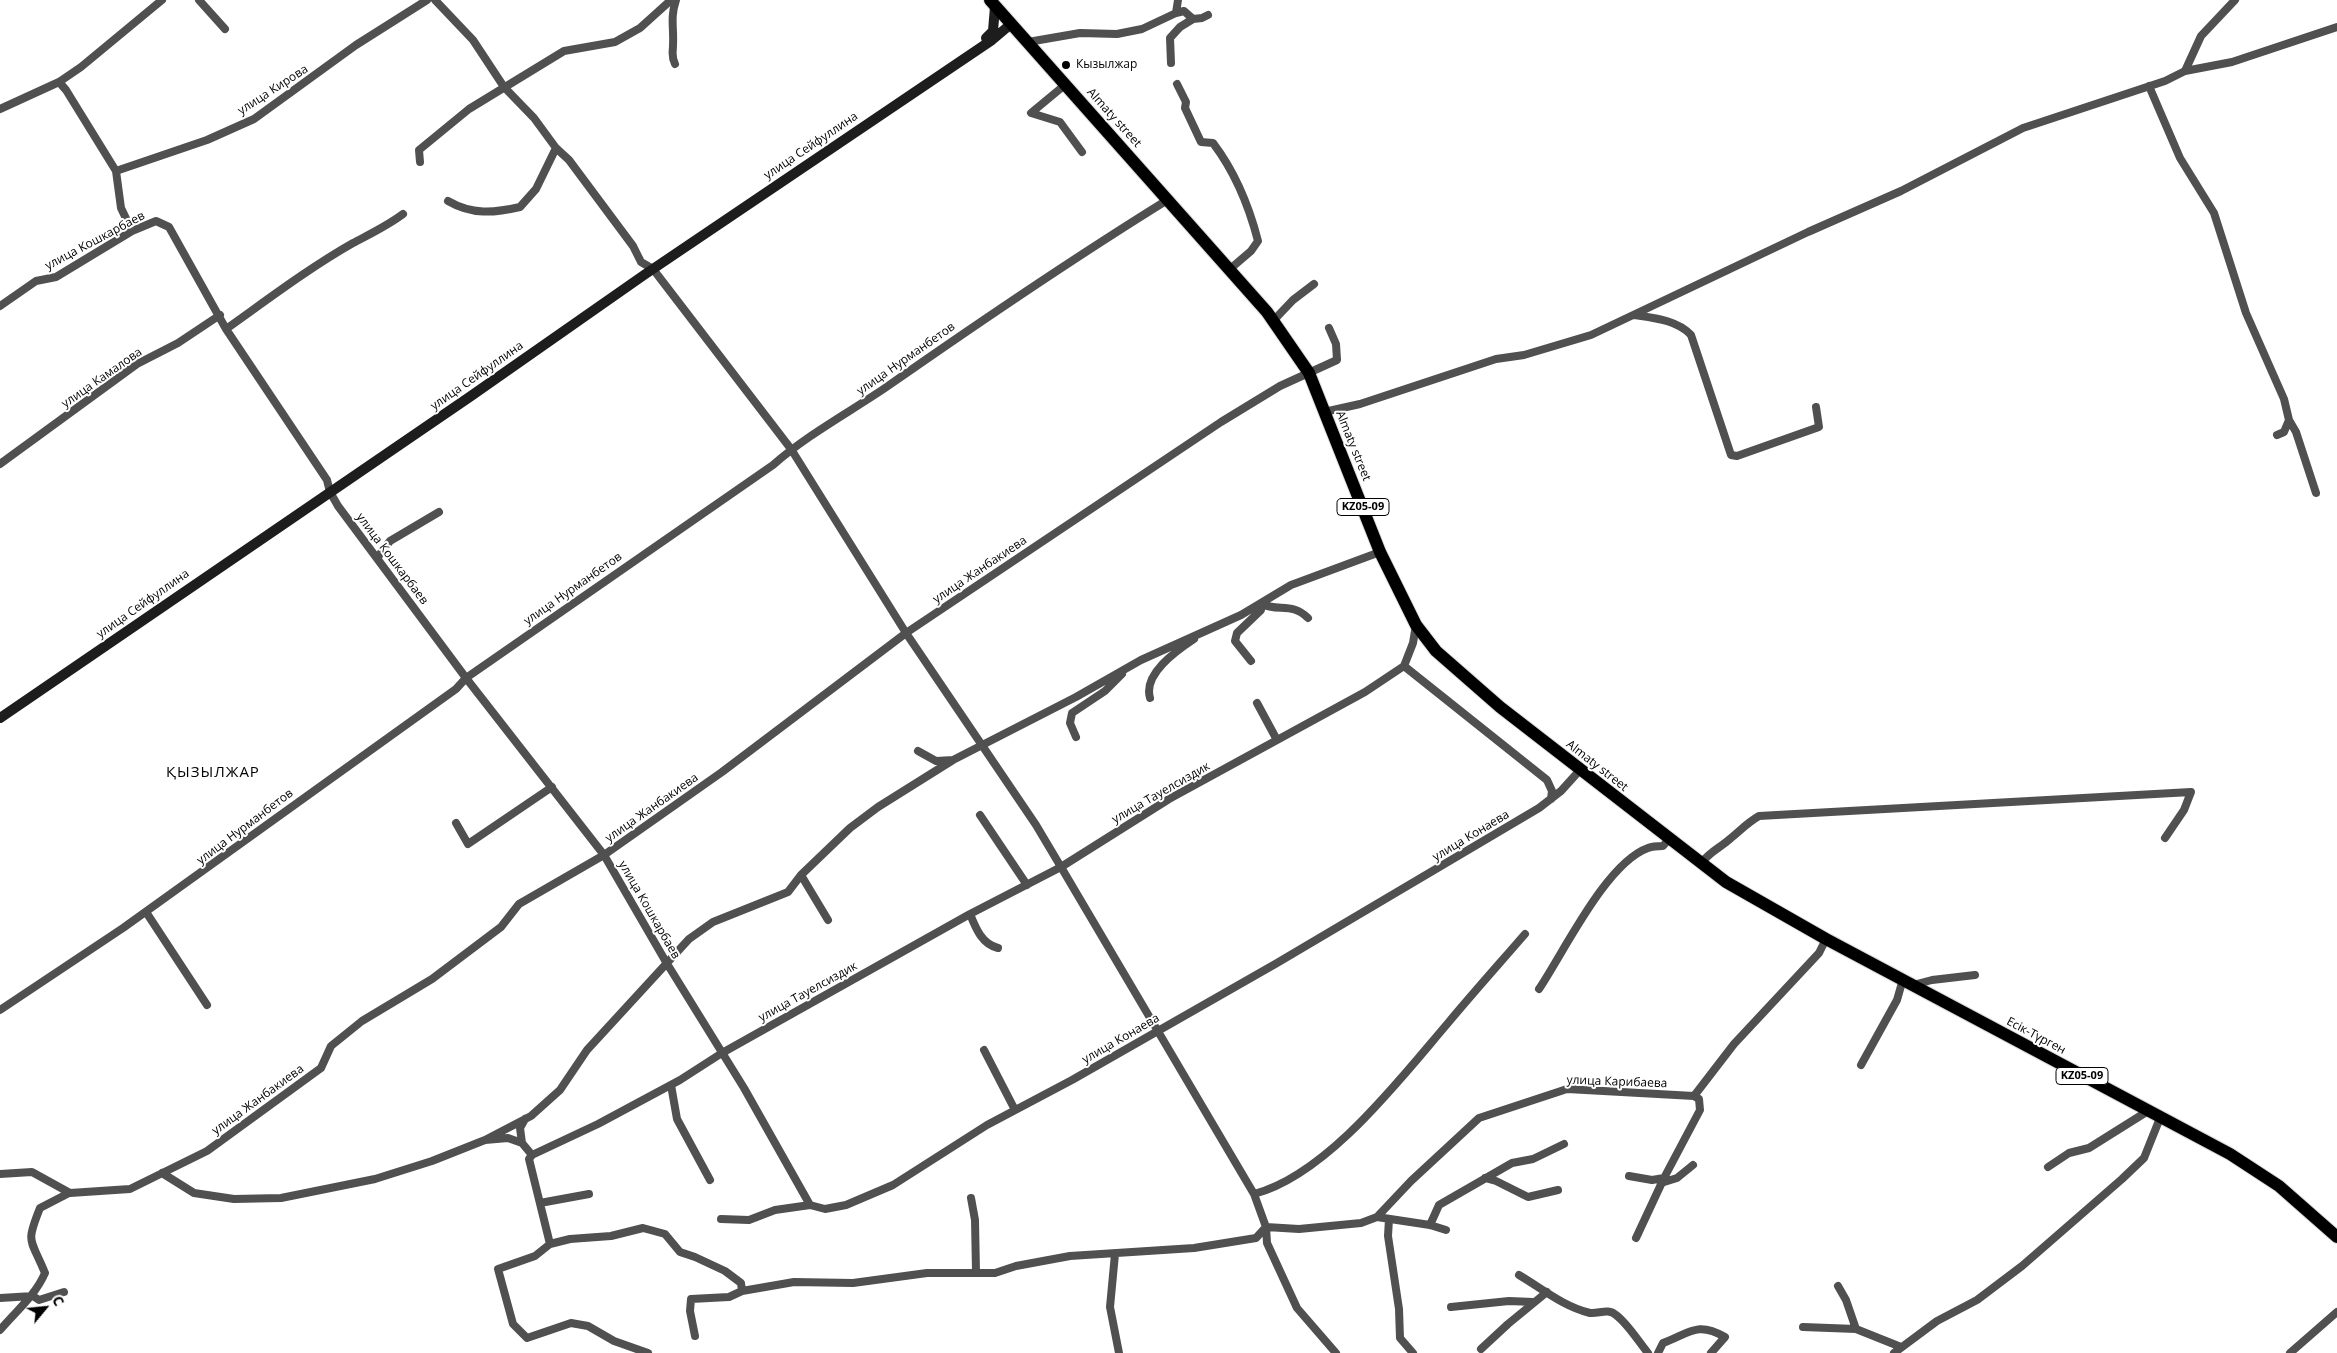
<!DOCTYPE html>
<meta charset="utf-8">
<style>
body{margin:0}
#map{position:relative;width:2337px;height:1353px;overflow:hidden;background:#fff;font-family:"Open Sans",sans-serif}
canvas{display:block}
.north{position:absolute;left:20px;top:1283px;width:50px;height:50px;-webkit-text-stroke:4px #fff;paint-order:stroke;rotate:62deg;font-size:14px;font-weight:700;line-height:20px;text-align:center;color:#000}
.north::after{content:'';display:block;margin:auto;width:18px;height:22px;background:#000;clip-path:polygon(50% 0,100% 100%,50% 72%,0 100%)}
</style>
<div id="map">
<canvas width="2337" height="1353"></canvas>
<div class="north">С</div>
</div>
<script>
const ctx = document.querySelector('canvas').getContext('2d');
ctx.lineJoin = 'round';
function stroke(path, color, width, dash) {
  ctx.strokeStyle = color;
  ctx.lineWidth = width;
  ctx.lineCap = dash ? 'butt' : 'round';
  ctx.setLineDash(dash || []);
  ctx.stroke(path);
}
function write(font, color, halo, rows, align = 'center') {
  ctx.font = font + ' "Open Sans",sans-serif';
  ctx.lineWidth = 4;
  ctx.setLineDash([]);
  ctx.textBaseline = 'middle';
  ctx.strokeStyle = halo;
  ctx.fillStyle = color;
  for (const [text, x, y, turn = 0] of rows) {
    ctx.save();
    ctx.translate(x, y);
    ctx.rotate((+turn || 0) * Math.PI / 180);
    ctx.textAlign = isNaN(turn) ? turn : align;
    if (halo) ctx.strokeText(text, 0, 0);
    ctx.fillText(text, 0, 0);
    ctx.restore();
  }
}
const street = new Path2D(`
 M199,0l26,29
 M435,0l38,40 31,47 30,31 22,30 13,12 64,86 8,16 12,7 138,180 115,184 130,192 25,42 193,327 12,33 1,16 30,65 39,45
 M1193,19l9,-1 6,-3
 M1028,42l52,-9 37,1 25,-5 34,-16 2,-13
 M1171,63l-1,-25 10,-11 13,-8 -9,-8 -8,2
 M675,64c-4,-8 -2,-11 -2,-19 1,-18 -3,-27 3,-45
 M2185,71l47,-9 105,-35
 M59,82l7,8 50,81 5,37 11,23
 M1066,84l-35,29 29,9 22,30
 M1177,84l9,18 -1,6 16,34 12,1c22,29 36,63 45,98l-7,10 -21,18
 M2149,86l31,72 34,55 32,100 38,86 5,21 -5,12 -7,3
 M0,109l59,-27 22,-15 81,-67
 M420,162l-1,-12 50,-41 95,-58 51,-9 25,-14 31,-28
 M116,171l91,-31 47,-21 102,-74 71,-45
 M448,201c24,14 46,12 72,6l16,-18 20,-41
 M0,306l36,-25 20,-4 76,-46 24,-10 13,6 57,102 101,151 3,12 8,14 128,172 138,177 62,107 78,126 66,117 15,4 21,-4 47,-20 94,-60 85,-45 205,-117 262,-155 22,-17 19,-21
 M1634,315c20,3 43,5 57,20l40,120 6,1 82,-29 -3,-20
 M1273,321l20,-21 21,-16
 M226,329c41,-29 83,-61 127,-86 17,-9 34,-17 50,-29
 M1324,412l36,-8 136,-45 28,-4 67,-20 217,-103 93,-41 122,-63 142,-47 20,-10 16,-35 34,-36
 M2289,420l7,12 20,61
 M0,464l137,-100 41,-21 42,-28
 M377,558l13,-17 49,-29
 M1251,661l-16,-20 2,-8 24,-23v-6c18,8 31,-2 47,14
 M1404,666l143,114 5,11 -1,8
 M1150,698c-7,-24 26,-47 44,-59
 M1257,703l20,37
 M1076,737l-6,-14 2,-10 33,-22 17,-17
 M918,751l18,10 17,-1 123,-63 65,-37 100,-45 50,-30 89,-33
 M980,815l47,70
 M456,823l12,21 84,-57
 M1701,863c11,-13 19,-15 30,-25 11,-9 16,-15 28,-22l432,-24 -7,18 -19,28
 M801,875l27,45
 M146,912l61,93
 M970,914c6,15 12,30 28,34
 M1913,985l19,-5 43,-5
 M1539,989c25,-37 67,-126 109,-141 5,-2 11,-2 15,-2l6,-7
 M0,1010l123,-82 333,-239 10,-11 307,-213c34,-30 75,-52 112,-77 93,-65 187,-129 284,-189
 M984,1050l31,60
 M1861,1065l36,-65 6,-21
 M671,1085l6,34 33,61
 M485,1140l46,-24 29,-26 27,-40 102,-111 24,-17 75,-30 13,-17 49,-47 28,-21 75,-47
 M522,1143l-2,-15 5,-9
 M2048,1167l21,-14 20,-5 59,-37
 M162,1173l32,20 40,6 47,-1 94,-19 57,-18 53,-21 23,-2 14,5 10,12
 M0,1174l32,-2 38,21 60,-4 77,-38 114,-83 10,-22 31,-25 70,-42 69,-52 18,-23 85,-49 118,-83 184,-139 315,-211 59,-36 57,-26 -1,-16 -7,-16
 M1629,1176l23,4 12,-2 36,-68 -1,-11 -5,-3
 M1485,1178l11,3 32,16 30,-7
 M1661,1183l16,-5 16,-13
 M1254,1194c73,-19 146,-115 194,-171 25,-30 51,-59 77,-89
 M971,1198l4,22 1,52
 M540,1203l49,-9
 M1377,1217l34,-36 68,-63 88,-29 127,7 40,-52 85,-91 7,-14
 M721,1219l28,1 26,-10 35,-5
 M1389,1219l-1,17 11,73 1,29 13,15
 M1430,1225l9,-20 73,-42 21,-4 31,-15
 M1266,1227l33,2 62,-6 16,-6 53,8 16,5
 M1636,1238l28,-60
 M550,1244l-15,12 -37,13 15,55 14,14 44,-15 17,3 26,15 34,12
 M1115,1254l-5,53 9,46
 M1519,1275c22,13 45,32 71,38 9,1 18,-5 26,2 12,9 22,26 32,38
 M1838,1286l8,14 10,29 45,18
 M742,1291l52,-9 59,1 74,-10h68l21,-7 54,-10 124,-8 62,-10 10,-11
 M0,1298l33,-2 6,4 25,-8
 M1451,1307l58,-6 24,1
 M1803,1327l53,2
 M0,1330c16,-19 35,-34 45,-57 -14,-35 -20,-28 -5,-65l29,-15
 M695,1336l-5,-25 1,-12 38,-2 13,-6 -1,-8 -16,-12 -30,-14 -15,-5 -15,-18 -22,-6 -32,8 -41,3 -20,5 -21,-85 3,-4 66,-31 82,-44 42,-27 248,-139 91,-47 108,-68 196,-107 39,-26 9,-23 3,-18
 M1481,1349l27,-25 39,-32
 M1658,1353l5,-10c27,-10 34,-22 62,-6l-14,16
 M1894,1353l43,-32 40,-21 45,-34 100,-87 22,-21 16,-40
 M2290,1353l47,-41`);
const secondary = new Path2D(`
 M986,38l7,-7 2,-24
 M0,718l471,-322 173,-121 348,-235 19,-16`);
const primary = new Path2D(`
 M990,0l277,312 42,61 71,179 36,73 20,26 64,56 226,175 100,57 404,215 49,32 58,51`);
const markers = [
 [1066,65,5,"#000"]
];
const shields = [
 [1363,507,52],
 [2082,1076,52]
];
const shieldNames = [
 ["KZ05-09",1363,507],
 ["KZ05-09",2082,1076]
];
const poiNames = [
 ["Кызылжар",1076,65]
];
const streetNames = [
 ["улица Кирова",273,90,-33],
 ["Almaty street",1114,118,48],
 ["улица Сейфуллина",811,146,-34],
 ["улица Кошкарбаев",95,241,-28],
 ["улица Нурманбетов",906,359,-35],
 ["улица Сейфуллина",477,376,-35],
 ["улица Камалова",102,378,-35],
 ["Almaty street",1353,446,68],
 ["улица Кошкарбаев",392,559,53],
 ["улица Жанбакиева",980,570,-34],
 ["улица Нурманбетов",573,589,-35],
 ["улица Сейфуллина",143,604,-35],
 ["Almaty street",1597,766,38],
 ["улица Тауелсиздик",1161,793,-30],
 ["улица Жанбакиева",652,808,-35],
 ["улица Нурманбетов",245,827,-37],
 ["улица Конаева",1471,836,-31],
 ["улица Кошкарбаев",649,910,60],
 ["улица Тауелсиздик",808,992,-29],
 ["Есік-Түрген",2036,1036,28],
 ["улица Конаева",1121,1039,-30],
 ["улица Карибаева",1617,1082,2],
 ["улица Жанбакиева",258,1100,-36]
];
const quarterNames = [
 ["ҚЫЗЫЛЖАР",213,773]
];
stroke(primary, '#dbdbdb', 14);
stroke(street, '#505050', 8);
stroke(secondary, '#1d1d1d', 10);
stroke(primary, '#000', 12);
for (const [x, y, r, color] of markers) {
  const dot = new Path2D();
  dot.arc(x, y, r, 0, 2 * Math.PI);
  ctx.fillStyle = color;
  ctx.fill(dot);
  stroke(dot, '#fff', 2);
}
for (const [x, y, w] of shields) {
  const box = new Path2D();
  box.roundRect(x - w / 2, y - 8.5, w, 17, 4);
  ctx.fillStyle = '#fff';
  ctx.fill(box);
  stroke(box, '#000', 1);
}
write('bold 11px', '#000', null, shieldNames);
write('12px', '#000', '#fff', poiNames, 'left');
write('12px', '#000', '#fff', streetNames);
ctx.letterSpacing = '1px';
write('15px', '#000', '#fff', quarterNames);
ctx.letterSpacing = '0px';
</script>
